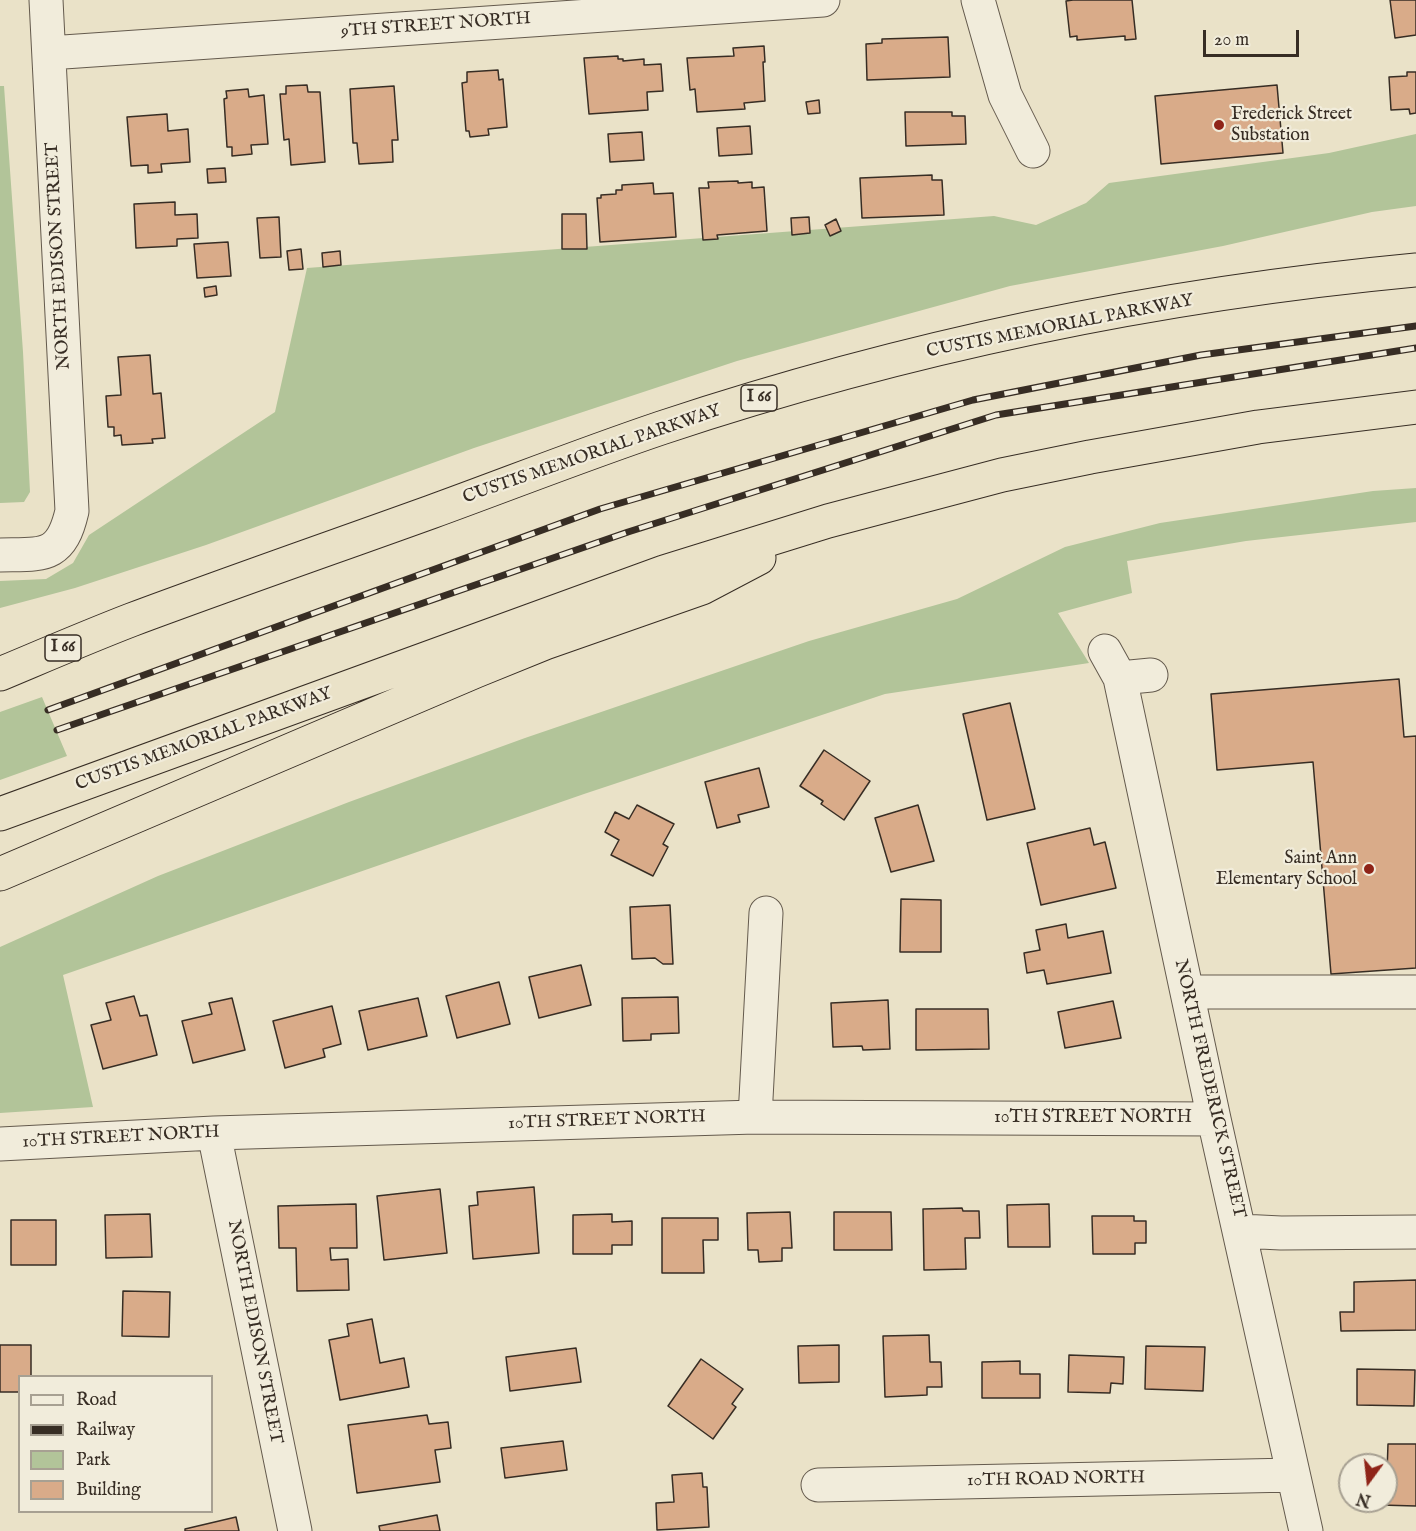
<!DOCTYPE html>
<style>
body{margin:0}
#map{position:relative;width:1416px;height:1531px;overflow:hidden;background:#eae2c8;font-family:"IM FELL English",serif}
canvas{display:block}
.legend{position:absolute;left:18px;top:1375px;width:195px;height:138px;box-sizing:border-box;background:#f1ecdb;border:2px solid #a7a092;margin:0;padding:8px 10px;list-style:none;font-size:18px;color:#372d24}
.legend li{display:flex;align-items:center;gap:12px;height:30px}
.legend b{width:30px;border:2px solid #a7a092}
.north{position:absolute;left:1338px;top:1453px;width:60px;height:60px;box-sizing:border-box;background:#f1ecdb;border:2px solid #a7a092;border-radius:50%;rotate:195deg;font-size:16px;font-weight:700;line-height:24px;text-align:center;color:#372d24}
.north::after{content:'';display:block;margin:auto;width:21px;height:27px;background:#8f2418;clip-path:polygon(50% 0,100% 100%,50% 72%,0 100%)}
.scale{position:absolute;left:1203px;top:30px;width:96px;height:27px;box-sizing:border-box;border:3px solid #372d24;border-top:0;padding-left:8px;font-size:18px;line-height:21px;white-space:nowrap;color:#372d24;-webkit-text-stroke:4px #f1ecdb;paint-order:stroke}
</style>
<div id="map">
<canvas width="1416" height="1531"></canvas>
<ul class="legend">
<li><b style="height:8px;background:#f1ecdb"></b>Road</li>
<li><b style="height:8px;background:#372d24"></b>Railway</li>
<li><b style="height:16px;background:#b2c499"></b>Park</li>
<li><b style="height:16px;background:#d9ab89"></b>Building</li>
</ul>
<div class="north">N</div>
<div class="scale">20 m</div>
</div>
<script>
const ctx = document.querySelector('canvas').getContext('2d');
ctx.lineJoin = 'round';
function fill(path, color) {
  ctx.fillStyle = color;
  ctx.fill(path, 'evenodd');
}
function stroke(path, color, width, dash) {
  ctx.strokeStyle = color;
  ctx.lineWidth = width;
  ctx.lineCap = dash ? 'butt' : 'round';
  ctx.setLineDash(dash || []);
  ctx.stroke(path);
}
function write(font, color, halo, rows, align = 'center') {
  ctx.font = font + ' "IM FELL English",serif';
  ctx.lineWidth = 4.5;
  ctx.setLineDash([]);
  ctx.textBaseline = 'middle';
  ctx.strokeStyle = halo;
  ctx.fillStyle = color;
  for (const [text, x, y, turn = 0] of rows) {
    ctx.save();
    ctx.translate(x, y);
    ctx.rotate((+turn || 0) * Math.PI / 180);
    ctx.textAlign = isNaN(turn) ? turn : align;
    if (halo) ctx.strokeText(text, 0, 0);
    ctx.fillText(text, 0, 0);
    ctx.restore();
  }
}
const green = new Path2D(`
 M0,86h4l19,266 7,140 -6,10 -24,1z
 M1416,134v72l-44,6 -149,34 -213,40 -273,75 -263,87 -268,97 -131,43 -75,20v-27l46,-2 27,-16 16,-28 186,-123 32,-144 687,-52 42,9 50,-22 23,-20 220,-30z
 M1416,488v34l-170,19 -119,20 5,32 -74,20 31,50 -204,31 -301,100 -521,181 30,132 -93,6v-166l158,-71 191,-74 176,-64 284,-97 148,-42 108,-52 95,-24 213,-32z
 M42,697l25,59 -67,24v-68z`);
const building = new Path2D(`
 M1073,0h59l4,39 -11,1v-4l-48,4v-4l-7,1 -4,-36z
 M1390,0h26v35l-21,3z
 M948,37l2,40 -83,3 -1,-36 16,-1v-4z
 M764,46l1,16h-2l2,39 -21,2 1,6 -48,3 -2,-23 -5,1 -3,-32 47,-2 -1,-8z
 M618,56v3h5v2l21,-2v6l17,-1 2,27 -16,1 1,18 -59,4 -5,-56z
 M498,70l1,10 4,-1 4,48 -19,2 1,6 -19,2 -1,-6h-3l-4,-48 5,-1v-10z
 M1407,72h9v41l-6,1 -1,-5 -18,1 -2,-33 18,-1z
 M307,85l1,7h12l5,70 -34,3 -2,-26 -5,1 -4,-46h6v-8z
 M1277,85l6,68 -122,11 -6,-68z
 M394,86l4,54h-6l1,22 -34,2 -2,-21h-4l-3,-54z
 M248,89l1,8 15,-2 4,49 -17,1 1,9 -20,2v-9h-5l-3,-48 3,-1 -1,-7z
 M819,100l1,13 -12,1 -2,-12z
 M905,112h47v4h13l1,28 -60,2z
 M167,114l1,17 20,-2 2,33 -29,2 1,8 -14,1v-8l-17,1 -4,-49z
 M750,126l2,28 -33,2 -2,-28z
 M642,132l2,28 -34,2 -2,-28z
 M225,168l1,14 -18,1 -1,-14z
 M932,175v5h10l2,35 -82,3 -2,-40z
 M738,181v2l14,-1v6l12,-1 3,44 -50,4 1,4 -15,1 -4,-52h10l-1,-6z
 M653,183l1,11 19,-1 3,44 -76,5 -3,-44h4v-3l15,-1v-4h6v-5z
 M175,202v13l22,-1 1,24 -21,1v7l-41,2 -2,-44z
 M562,214h24l1,35h-25z
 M279,217l2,40 -21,1 -3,-40z
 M809,217l1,16 -18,2 -1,-17z
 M836,219l5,12 -11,5 -5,-11z
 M228,242l3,34 -34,2 -3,-34z
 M301,249l2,20 -14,1 -2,-19z
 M340,251l1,14 -18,2 -1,-14z
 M216,286l1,9 -12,2 -1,-9z
 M150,355l3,39 8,-1 4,45 -13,1 1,4 -31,2 -1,-10 -7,1v-9h-6l-2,-31 15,-1 -3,-38z
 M1399,679l5,58 12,-1v232l-85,6 -18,-212 -96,8 -6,-76z
 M1010,703l25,106 -48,11 -24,-106z
 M824,750l46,31 -26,39 -23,-16 2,-3 -23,-15z
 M759,768l10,39 -31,8 2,7 -23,6 -12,-46z
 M637,805l37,19 -11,20 5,3 -15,29 -42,-21 8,-15 -14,-8 10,-20 14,7z
 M918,805l16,56 -43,11 -16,-54z
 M1090,828l4,17 11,-3 11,46 -75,17 -14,-62z
 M901,899l40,1v52h-41z
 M670,905l3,59h-10l-8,-6 -23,1 -2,-52z
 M1066,924l2,14 35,-7 8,42 -64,11 -3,-14 -17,3 -3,-20 16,-3 -4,-20z
 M581,965l10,40 -52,13 -10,-41z
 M499,982l11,42 -53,14 -11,-42z
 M134,996l6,20 7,-1 10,40 -54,14 -12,-44 20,-5 -5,-17z
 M678,997l1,36 -28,1v6l-28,1 -1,-43z
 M232,998l13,52 -52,13 -11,-42 30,-7 -3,-11z
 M418,998l9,38 -59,14 -9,-39z
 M888,1000l2,49 -27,1 -1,-4 -29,1 -2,-44z
 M1113,1001l8,37 -56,10 -7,-36z
 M332,1006l9,38 -18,5 2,8 -40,11 -12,-47z
 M916,1009h72l1,40 -73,1z
 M534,1187l5,66 -66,6 -4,-53 9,-1 -1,-13z
 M440,1189l7,64 -63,7 -7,-64z
 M356,1204l1,44h-27l1,12 17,-1 1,31 -52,1 -1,-43h-17l-1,-42z
 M1049,1204l1,43h-42l-1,-42z
 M962,1208l1,3h16l1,27h-15l1,31 -42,1 -1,-61z
 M790,1212l2,36h-10v13l-23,1 -1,-12h-10l-1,-37z
 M834,1212h57l1,38h-58z
 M150,1214l2,43 -46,1 -1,-43z
 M612,1214v8l20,-1v24h-20v9h-39v-39z
 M1092,1216h42v5h12v22h-11v11h-42z
 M662,1218h56v22h-15l1,33h-42z
 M11,1220h45v45h-45z
 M1416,1280v50l-75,1 -1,-19h14v-30z
 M123,1291l47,1 -1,45 -47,-1z
 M372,1319l8,44 24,-5 5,29 -69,13 -11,-60 20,-4 -2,-12z
 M929,1335l1,27h11l1,25h-15v8l-42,2 -2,-61z
 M0,1345h31v31h-11v16h-20z
 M839,1345v37l-40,1 -1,-37z
 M1146,1346l59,1 -2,44 -58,-2z
 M576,1348l5,34 -71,9 -4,-34z
 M1069,1355l55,2 -1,27 -12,-1 -1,10 -42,-1z
 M701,1359l42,30 -11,15 4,3 -23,32 -45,-33z
 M1020,1361v13h20v24h-58v-36z
 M1357,1369l58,1 -1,36 -57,-1z
 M427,1415l2,9 19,-2 3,26 -16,2 5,32 -83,11 -9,-68z
 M563,1441l4,29 -62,8 -4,-30z
 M1388,1444h28v62l-36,-1v-4h6z
 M702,1473l1,14h4l2,40 -52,3 -1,-27 18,-1 -2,-27z
 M437,1515l3,16h-60l-1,-5z
 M236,1517l3,14h-54v-2z`);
const minor = new Path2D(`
 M978,0l27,95 28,56
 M49,53l774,-53
 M0,555c43,-1 61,4 72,-44l-26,-511
 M1105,651l15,27 94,441 92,412
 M1120,678l31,-3
 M1187,992h229
 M755,1117l11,-204
 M214,1133l81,398
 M0,1144l214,-11 541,-16 459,2
 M1240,1231l41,2 135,-1
 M818,1485l475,-10`);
const highway = new Path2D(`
 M0,674c43,-18 87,-37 131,-54 99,-37 200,-72 300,-108 77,-28 153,-58 230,-84 244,-81 499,-134 755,-158
 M0,814l664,-242 164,-51 174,-46 88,-18 168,-30 158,-20
 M0,874l476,-203 69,-28 157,-55 57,-30`);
const rail = new Path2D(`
 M48,710l552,-201 373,-109 228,-45 215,-29
 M57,730l571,-198 368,-117 420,-67`);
const markers = [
 [1219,125,6,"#8f2418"],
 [1369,869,6,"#8f2418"]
];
const shields = [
 [759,398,36],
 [63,648,36]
];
const shieldNames = [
 ["I 66",759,398],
 ["I 66",63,648]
];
const streetNames = [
 ["9TH STREET NORTH",436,26,-4],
 ["NORTH EDISON STREET",59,256,-93],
 ["CUSTIS MEMORIAL PARKWAY",1060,327,-11],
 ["CUSTIS MEMORIAL PARKWAY",592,455,-19],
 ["CUSTIS MEMORIAL PARKWAY",204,740,-20],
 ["NORTH FREDERICK STREET",1209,1089,77],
 ["10TH STREET NORTH",1093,1118],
 ["10TH STREET NORTH",607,1121,-2],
 ["10TH STREET NORTH",121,1138,-3],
 ["NORTH EDISON STREET",254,1332,79],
 ["10TH ROAD NORTH",1056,1480,-1]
];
const poiNames = [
 ["Frederick Street",1231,115],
 ["Substation",1231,136],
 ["Saint Ann",1357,859,"right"],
 ["Elementary School",1357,880,"right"]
];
fill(green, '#b2c499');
fill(building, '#d9ab89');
stroke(building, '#372d24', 1.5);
stroke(minor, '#645a4d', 35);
stroke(highway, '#372d24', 35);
stroke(minor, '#f1ecdb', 33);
stroke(highway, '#eae2c8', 33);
stroke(rail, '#372d24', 7);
stroke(rail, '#f1ecdb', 4.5, [14]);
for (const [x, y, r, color] of markers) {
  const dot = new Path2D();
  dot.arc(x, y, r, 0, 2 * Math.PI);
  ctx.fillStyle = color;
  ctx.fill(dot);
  stroke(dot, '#f1ecdb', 2);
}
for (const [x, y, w] of shields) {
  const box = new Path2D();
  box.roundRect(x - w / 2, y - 13, w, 26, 4.5);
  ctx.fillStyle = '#f1ecdb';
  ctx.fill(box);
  stroke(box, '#372d24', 1.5);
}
write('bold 16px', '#372d24', null, shieldNames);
write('18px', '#372d24', '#f1ecdb', streetNames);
write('18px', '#372d24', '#f1ecdb', poiNames, 'left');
</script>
